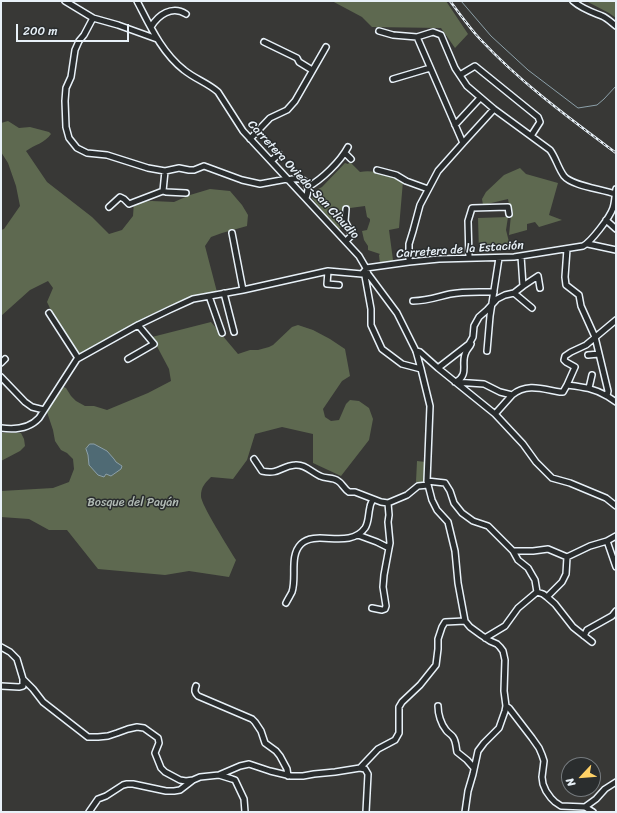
<!DOCTYPE html>
<meta charset="utf-8">
<style>
body{margin:0}
#map{position:relative;width:617px;height:813px;overflow:hidden;background:#383836;font-family:Sriracha,sans-serif}
canvas{display:block}
.frame{position:absolute;inset:0;border:2px solid #e8f1f8;pointer-events:none}
.north{position:absolute;left:561px;top:757px;width:40px;height:40px;box-sizing:border-box;background:#2a2d2e;border:1px solid #767b7f;border-radius:50%;rotate:244deg;font-size:11px;font-weight:700;line-height:16px;text-align:center;color:#e8f1f8}
.north::after{content:'';display:block;margin:auto;width:14px;height:18px;background:#ffd166;clip-path:polygon(50% 0,100% 100%,50% 72%,0 100%)}
.scale{position:absolute;left:16px;top:24px;width:113px;height:18px;box-sizing:border-box;border:2px solid #e8f1f8;border-top:0;padding-left:5px;font-size:12px;line-height:14px;white-space:nowrap;color:#e8f1f8;-webkit-text-stroke:3px #2a2d2e;paint-order:stroke}
</style>
<div id="map">
<canvas width="617" height="813"></canvas>
<div class="frame"></div>
<div class="north">N</div>
<div class="scale">200 m</div>
</div>
<script>
const ctx = document.querySelector('canvas').getContext('2d');
ctx.lineJoin = 'round';
function fill(path, color) {
  ctx.fillStyle = color;
  ctx.fill(path, 'evenodd');
}
function stroke(path, color, width, dash) {
  ctx.strokeStyle = color;
  ctx.lineWidth = width;
  ctx.lineCap = dash ? 'butt' : 'round';
  ctx.setLineDash(dash || []);
  ctx.stroke(path);
}
function write(font, color, halo, rows, align = 'center') {
  ctx.font = font + ' Sriracha,sans-serif';
  ctx.lineWidth = 3;
  ctx.setLineDash([]);
  ctx.textBaseline = 'middle';
  ctx.strokeStyle = halo;
  ctx.fillStyle = color;
  for (const [text, x, y, turn = 0] of rows) {
    ctx.save();
    ctx.translate(x, y);
    ctx.rotate((+turn || 0) * Math.PI / 180);
    ctx.textAlign = isNaN(turn) ? turn : align;
    if (halo) ctx.strokeText(text, 0, 0);
    ctx.fillText(text, 0, 0);
    ctx.restore();
  }
}
const green = new Path2D(`
 M332,1h114l22,33 -13,14 -14,-20 -69,-1 -10,-10z
 M586,1h30v17l-7,-5z
 M8,121l11,7 11,-1 19,5 2,2c-6,9 -17,11 -25,17l21,31 45,35 17,17 13,-4 11,-14 1,-14 18,-1 22,1 16,-7 20,-6 20,2 12,14 6,10 -1,11 -25,7 -11,4 -6,9 12,46 -25,4 -34,15 -25,13 -57,32 -12,-19 -17,-35 6,-14 -5,-7 -18,9 -29,26v-86l3,-1 16,-23 -4,-20 -8,-23 -7,-11v-29z
 M350,162l10,10c15,-3 30,4 43,9l-4,47 -10,2 4,30 2,2 -15,2 -1,-9 1,-1 -12,-4v-4l-4,-6 -2,-9 5,-1 3,-9v-2l-3,-2 -2,-11 -15,2 -5,-2v18l-6,5 -21,-23 -6,-8 2,-7 8,-4 23,-24 3,1z
 M520,168l6,6 32,9 -9,32 13,5 -23,7 -4,-5 -8,2v6l-18,5 2,-20 -3,-16 -25,6 -1,-6 4,-7 18,-17z
 M508,217l-2,13 5,20 -32,1 -1,-33z
 M211,322l27,32 12,-4h8l11,-3 4,-2 19,-18 6,-2 15,5 17,9 15,10 5,27 -8,5 -19,28 2,8 6,4 8,-1 7,-16 4,-4 9,1 10,7 4,11 -4,21 -28,36 -28,-13v-29l-31,-7 -27,7 -8,26 -14,19 -22,-2c-6,6 -10,10 -10,19 -1,7 29,54 35,64l-7,17 -40,-6 -24,4 -67,-6 -31,-39h-18l-20,-11 -28,-2v-26l52,-3 16,-6 5,-13 -1,-10 -6,-6 -6,-3 -6,-9 -2,-11 -7,-21 15,-23 5,2 5,8 5,5 9,5h9l13,4 41,-17 23,-12 -2,-12 -17,-32z
 M1,433h20l3,6 1,7 -5,5 -19,10z
 M417,461l9,1 -1,21 -9,-1z`);
const water = new Path2D(`
 M90,444h4l13,7 7,8 2,3 6,4 -1,3 -10,7 -5,-2 -2,3 -6,-2 -9,-10 -1,-10 -2,-6z`);
const stream = new Path2D(`
 M461,1l30,35 37,34 50,38 19,-3 7,-6 12,-13`);
const minor = new Path2D(`
 M65,1l28,17 25,7 39,14
 M137,1c13,25 25,52 47,69 11,9 24,13 34,22l25,39 116,125 7,12 -1,8 6,33v16l11,24 20,15 19,5
 M573,1c9,8 19,11 29,15 5,2 10,7 14,10
 M93,18l-9,17 -5,6 -4,9 -4,27 -5,11 -1,13 1,26 3,11 8,10 10,5 20,2 41,13 17,3 14,-3 10,2h5l10,-4 38,14 18,4 27,-5
 M151,27c7,-12 21,-22 35,-13
 M379,31l14,4 24,2
 M264,42l33,16 2,4 13,8
 M460,75l15,-9 63,51 2,5 -9,14
 M393,79l37,-11
 M455,125l25,-27
 M250,139l20,-21 17,-8 8,-9 31,-54
 M463,143l31,-34
 M345,153l6,6
 M271,161l8,-7
 M377,170l19,5 10,6 22,8
 M288,180c15,-4 24,2 18,18
 M308,187c14,-8 32,-25 40,-40
 M163,191l3,1 20,1
 M109,207l11,-10 4,2 5,5 34,-13 2,-20
 M346,209l-1,12 7,14 -6,6
 M606,220l10,9
 M232,233l11,57
 M588,244l28,6
 M521,256l2,30 15,-10 2,12
 M469,258l-1,-37 4,-13 36,-1 1,7
 M409,262v-18l4,-13 7,-26 18,-34 25,-28 -46,-106 16,-5 8,3 14,33 12,18 27,23 56,41c6,8 8,18 14,26 8,10 38,13 51,18
 M366,268l43,-6 30,-3 75,-2 69,-11c8,-4 27,-29 30,-38 2,-6 2,-13 3,-19
 M366,269l2,5 29,39 19,38 5,18 9,37 -3,75 5,19 5,10 11,12 7,29 3,32 7,38 5,6 11,8 9,6 7,3 3,3 3,4 2,9 -1,31 2,15 -1,5 -6,17 -15,15 -6,8 -5,23 -5,17 -3,21
 M328,271l-1,13 12,1
 M224,293l10,39
 M514,293l9,-7
 M209,296l13,37
 M413,301c14,0 24,-4 37,-7 14,-3 29,-2 44,-2
 M49,313l29,45
 M416,351l4,1 18,16 57,46 28,30 13,18 16,16 18,5 36,15 10,8
 M487,351l3,-35 9,-58
 M588,355l11,-1
 M128,359l26,-15 -16,-19
 M1,363l4,-4
 M438,368l31,-24 4,-7 1,-11 5,-9 8,-7 10,-11 8,-4 9,-2 18,15
 M1,377l24,25 7,5 12,3
 M455,382l29,2 16,8 12,3c15,-12 30,-6 48,-3h3l4,-7c16,2 26,3 40,11l1,-5 -13,-54 -14,-31 -2,-11 -13,-10 -1,-8 2,-28
 M456,382c14,-8 4,-19 10,-30 1,-3 4,-5 5,-8
 M567,385l8,-18 -9,-5 -2,-2 1,-4 6,-4 15,-7 30,-25
 M589,388l3,-13
 M607,396l9,6
 M495,414l17,-19
 M1,428c14,2 28,1 38,-10l38,-59 61,-34 31,-15 24,-11 50,-9 85,-19 34,3 4,-5
 M254,459l8,12c17,4 19,-5 33,-6 10,-1 16,7 25,11 6,3 13,1 18,5 4,2 6,8 11,11h6l26,10 7,1 19,-8 11,-9 10,-1
 M427,481l18,2 5,8 4,12 8,10 11,8 15,5 25,25h20l15,-2 19,8 23,-11 17,-5 9,-5
 M358,535l19,7 12,6 1,-5 -2,-21 1,-7 -1,-12
 M607,541l9,26
 M513,551l5,9 10,8 4,7 3,5 2,12 6,2 4,3 8,7 18,23 19,15
 M547,597l15,-15 4,-8 1,-17
 M286,603c2,-4 4,-7 6,-11 5,-15 -3,-36 9,-48 15,-15 48,6 64,-16 4,-6 3,-13 5,-21 0,-3 2,-5 3,-8
 M372,608l10,2 3,-1 1,-3 -3,-19 1,-12 5,-27
 M584,636l3,-6 25,-14 4,-5
 M485,638l20,-12 13,-18 19,-16
 M1,647l9,5 7,7 6,20 10,10 10,13 45,35h10l10,-1 9,-3 11,-4 9,-2 7,1 14,10 1,5 -4,10 6,15 4,4 15,8 6,1 7,-1
 M1,686l18,1 4,-1v-7
 M196,686c-2,5 -1,7 2,10l54,23 3,3 6,9 4,12 11,8 4,5 7,13 1,7
 M438,706c0,8 3,18 8,24 2,3 5,4 7,7 3,4 3,10 4,15l10,8 7,8
 M506,706l3,2 23,30 7,10 3,7 2,6 -2,16 1,7 3,7 5,7 4,4 6,4 24,1 8,5
 M360,768l18,-19 17,-9 4,-7v-26l3,-5 18,-17 16,-20 2,-16v-10l4,-12 3,-5 20,-1
 M219,775l21,-9 9,-2 21,7 21,5h12l11,-2 21,-2 25,-4 5,1 3,5 -2,38
 M585,807l11,-8 9,-10 11,-7
 M89,812l9,-13 8,-3 17,-11 4,-1h6l33,7h8l6,-1 13,-10 7,-3 19,-2 13,4 3,1 9,19 1,13`);
const rail = new Path2D(`
 M450,1c10,13 19,26 30,38 41,44 89,79 136,114`);
const streetNames = [
 ["Carretera Oviedo-San Claudio",303,180,47],
 ["Carretera de la Estación",460,250,-4]
];
const parkNames = [
 ["Bosque del Payán",133,503]
];
fill(green, '#5e6950');
fill(water, '#4f6a74');
stroke(water, '#8ca0a9', 1);
stroke(stream, '#8ca0a9', 1);
stroke(minor, '#e8f1f8', 8);
stroke(minor, '#2a2d2e', 5);
stroke(rail, '#e8f1f8', 2.5);
stroke(rail, '#2a2d2e', 1, [3]);
write('12px', '#e8f1f8', '#2a2d2e', streetNames);
write('12px', '#b1bbb5', '#2a2d2e', parkNames);
</script>
